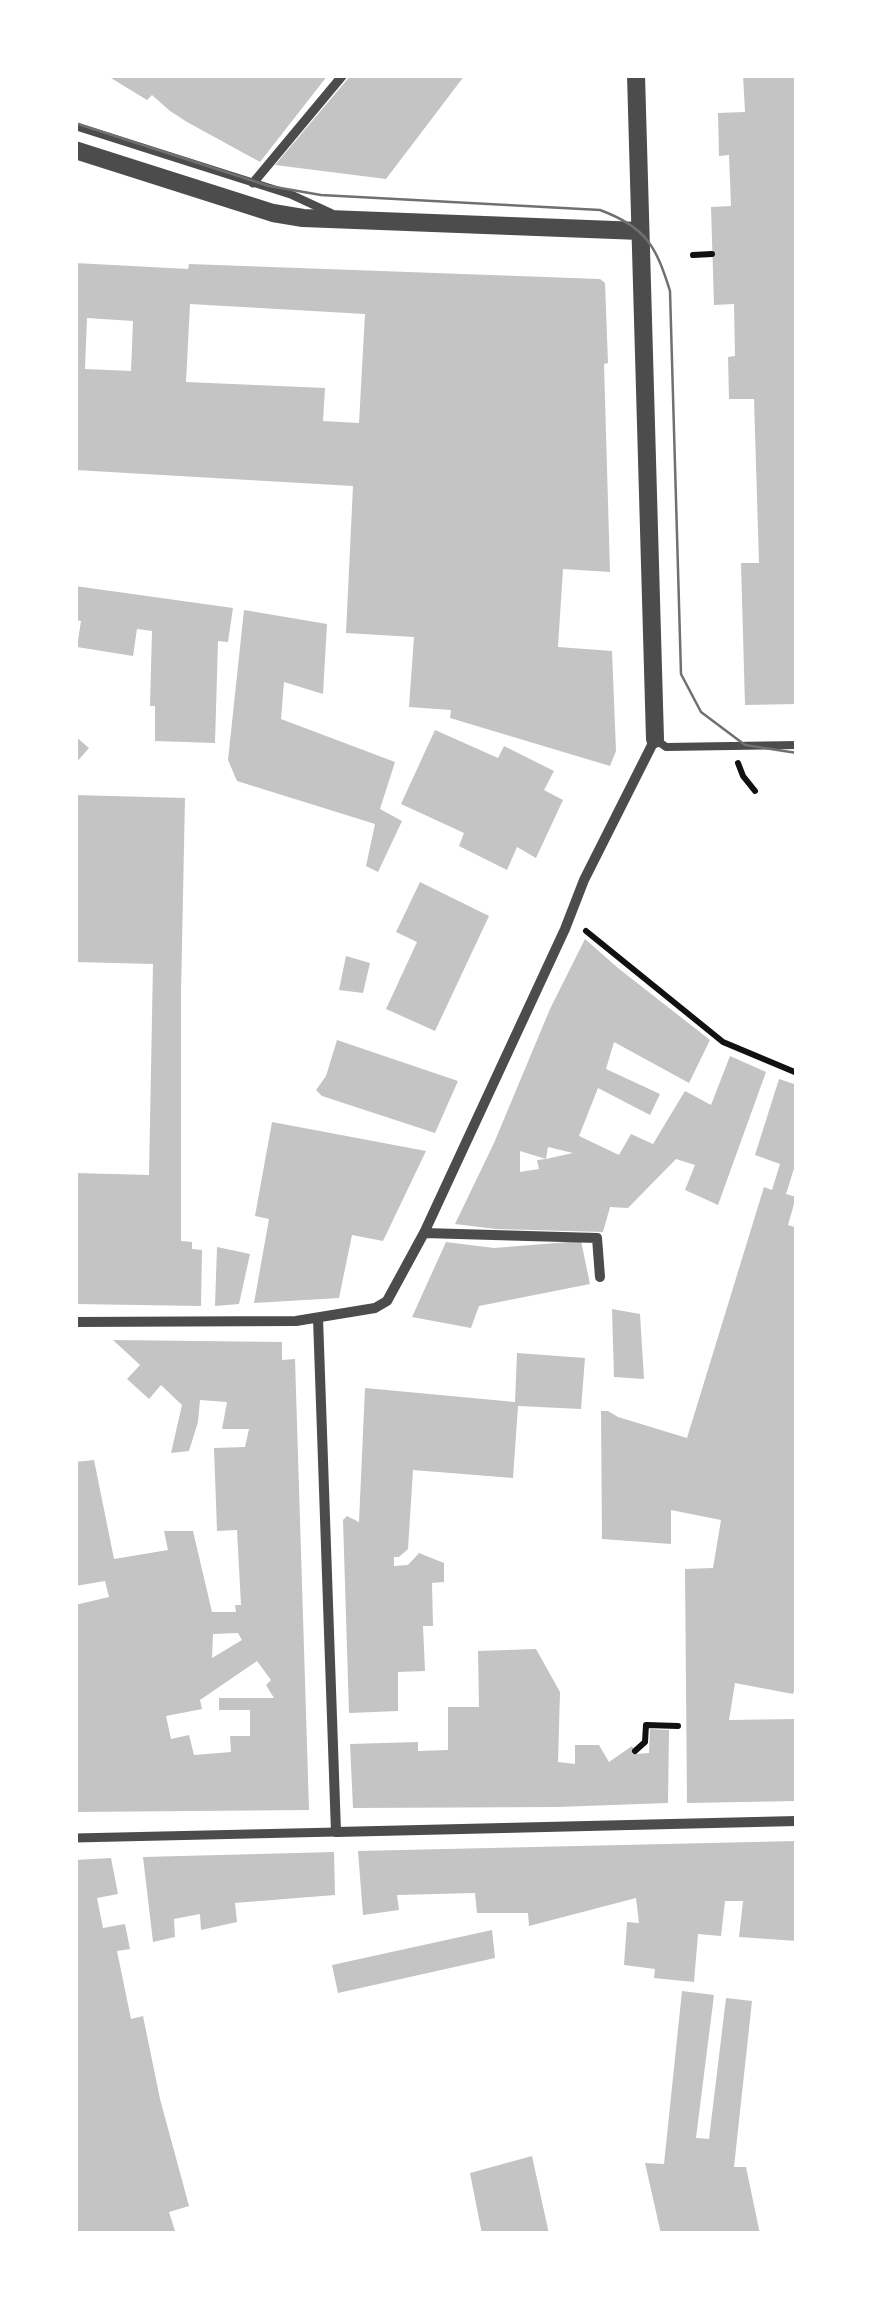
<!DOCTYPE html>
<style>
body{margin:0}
#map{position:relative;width:872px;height:2309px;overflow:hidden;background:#fff;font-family:"IBM Plex Sans",sans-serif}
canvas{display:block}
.frame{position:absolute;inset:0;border:78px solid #fff;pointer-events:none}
</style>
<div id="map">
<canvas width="872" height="2309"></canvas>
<div class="frame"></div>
</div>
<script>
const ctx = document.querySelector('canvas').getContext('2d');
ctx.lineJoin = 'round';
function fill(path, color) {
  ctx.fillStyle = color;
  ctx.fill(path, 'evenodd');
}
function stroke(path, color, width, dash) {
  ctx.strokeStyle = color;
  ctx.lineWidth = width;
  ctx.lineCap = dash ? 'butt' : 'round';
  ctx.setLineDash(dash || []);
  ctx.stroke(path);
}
const building = new Path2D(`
 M106,75h222l-68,87 -73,-40 -17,-11 -18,-16 -5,5z
 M351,75h114l-79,104 -111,-14z
 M743,75h54v629l-52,1 -4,-142h18l-5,-164h-25l-1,-42 7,-1 -1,-52 -20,1 -3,-98 20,-1 -2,-51 -10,1 -1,-43 27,-1z
 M75,263l113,6 1,-5 411,15 5,4 3,80 -4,1 6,208 -47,-3 -5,78 54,4 4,100 -6,15 -160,-48 1,-8 -42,-3 5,-70 -68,-4 7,-147 -278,-16zM190,304l175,10 -6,109 -36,-2 2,-33 -139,-6zM87,318l46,3 -2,50 -46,-2z
 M75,586l158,22 -5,34 -10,-1 -3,102 -60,-2v-35h-5l2,-75 -15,-2 -4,27 -56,-9 4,-26 -6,-1z
 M244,610l83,14 -4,70 -39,-12 -3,37 114,43 -15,47 22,12 -24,51 -12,-6 9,-42 -138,-43 -9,-21z
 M435,730l63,28 6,-12 50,25 -10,19 19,10 -27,58 -19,-11 -10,23 -48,-24 5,-13 -63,-29z
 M75,736l14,12 -14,16z
 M75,795l110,3 -4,195v248l11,1v7l10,1 -1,56 -126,-2v-131l74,2 4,-211 -78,-2z
 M420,882l69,34 -54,115 -49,-22 31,-67 -21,-10z
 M585,939l33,29 92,72 -21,43 -75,-41 -8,27 54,25 -10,21 -52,-27 -19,48 40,19 12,-21 22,10 32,-53 26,14 19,-49 36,16 -48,133 -33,-15 10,-25 -19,-6 -48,49 -18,-1 -7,25 -107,-3 -41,-5 39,-81 56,-134zM548,1147l25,6 -27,6zM520,1151l26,8 -9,1 2,9 -19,3z
 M346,956l24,7 -7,30 -24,-3z
 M337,1040l121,41 -23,52 -113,-37 -6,-6 10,-14z
 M779,1079l18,6v74l-11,35 10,3 -8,28 9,3v453l-4,13 -58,-11 -6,37 68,-1v82l-110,2 -2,-234 28,-1 8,-48 -50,-10v34l-69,-5 -1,-128h7l10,6 69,21 77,-251 8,3 8,-26 -25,-9z
 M272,1122l154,29 -43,90 -31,-6 -13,63 -85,5 15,-84 -14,-3z
 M581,1241l9,43 -111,22 -8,22 -59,-11 34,-75 48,6z
 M217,1247l33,7 -11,50 -24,2z
 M612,1309l28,5 4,65 -30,-2z
 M113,1340l169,2v18l13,-1 14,451 -234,2v-207l34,-8 -4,-16 -30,5v-124l19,-2 20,99 54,-9 -4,-19h29l19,81h24l-1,-7h6l-4,-75 -20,1 -3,-83 31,-1 4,-18h-27l5,-27 -27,-2 -2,22 -9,29 -18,2 11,-48 -21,-20 -12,14 -22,-20 13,-14zM238,1633l4,7 -30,18 1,-24zM257,1661l14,19 -5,5 8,13h-55v12h31v26h-20l1,16 -37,3 -5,-20 -18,4 -5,-23 36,-7 -2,-9z
 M517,1353l68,5 -4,51 -63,-3 -5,72 -100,-8 -5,79 -9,8h-5v9l14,-1 11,-12 25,10v19l-12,1 1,43h-10l2,45 -27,1v39l-49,2 -6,-193 4,-4 12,6 6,-134 150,14z
 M536,1649l24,43 -2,70 17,2v-19h24l10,17 23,-16 5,8 12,-1 1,-24 19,1 -1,73 -111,4 -204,1 -3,-64 68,-2v9l30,-1v-43h31l-1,-56z
 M797,1841v100l-58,-4 4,-36h-18l-4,35 -23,-2 -4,48 -40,-4 1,-9 -31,-4 3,-43 12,1 -3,-25 -107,28 -1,-13h-51l-2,-20 -78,2 2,15 -36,5 -5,-64z
 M334,1852l1,43 -100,8 2,19 -36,8 -1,-16 -26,5 1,18 -22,5 -10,-85z
 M111,1858l7,36 -21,4 6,30 22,-4 5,25 -13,2 14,68 12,-3 17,83 29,107 -20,6 7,22h-101v-374z
 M492,1930l3,28 -157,35 -6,-28z
 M682,1991l32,4 -18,143 13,1 17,-141 26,3 -18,166h12l14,67h-99l-16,-71 19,1z
 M532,2156l17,78h-67l-12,-61z`);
const path = new Path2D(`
 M693,255l19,-1
 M738,763l5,13 12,15
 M586,931l137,111 74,31
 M635,1751l10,-9 1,-17 32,1`);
const service = new Path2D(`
 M75,126l217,69 39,18
 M655,739l11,8 131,-2`);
const pedestrian = new Path2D(`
 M253,183l90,-108
 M75,1838l261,-6`);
const minor = new Path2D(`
 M424,1233l173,5 3,39
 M318,1318l18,514 461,-11
 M75,1322l221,-1 79,-13 12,-7 37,-68 141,-304 19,-49 71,-141`);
const tertiary = new Path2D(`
 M636,75l19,664
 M75,150l198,63 30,5 337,13`);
const tram = new Path2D(`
 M75,123l194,63 52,9 279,15c46,17 56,36 70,81l11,383 20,38 44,33 52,8`);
fill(building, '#c4c4c4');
stroke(path, '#111', 6);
stroke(service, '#4c4c4c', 8);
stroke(pedestrian, '#4c4c4c', 9);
stroke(minor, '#4c4c4c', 10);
stroke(tertiary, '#4c4c4c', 18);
stroke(tram, '#707070', 2.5);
</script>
